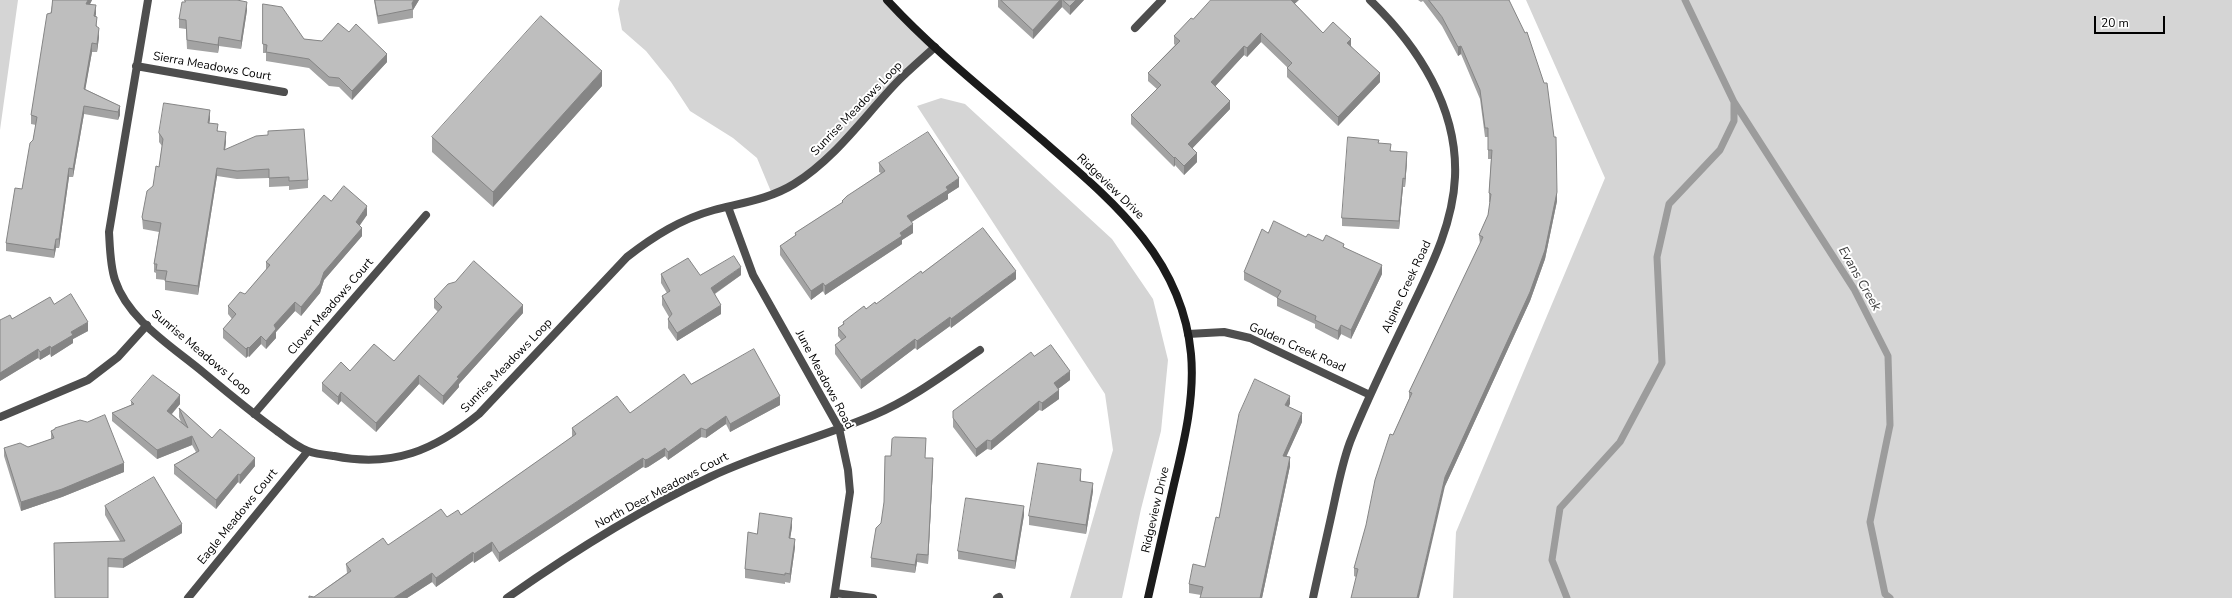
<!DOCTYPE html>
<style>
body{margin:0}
#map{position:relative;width:2232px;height:598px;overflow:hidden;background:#fff;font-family:"Nunito Sans",sans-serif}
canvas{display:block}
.scale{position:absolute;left:2094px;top:16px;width:71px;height:18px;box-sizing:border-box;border:2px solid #000;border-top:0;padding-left:5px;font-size:12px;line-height:14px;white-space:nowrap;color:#000;-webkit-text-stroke:3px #fff;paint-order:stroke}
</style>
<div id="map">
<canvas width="2232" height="598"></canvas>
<div class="scale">20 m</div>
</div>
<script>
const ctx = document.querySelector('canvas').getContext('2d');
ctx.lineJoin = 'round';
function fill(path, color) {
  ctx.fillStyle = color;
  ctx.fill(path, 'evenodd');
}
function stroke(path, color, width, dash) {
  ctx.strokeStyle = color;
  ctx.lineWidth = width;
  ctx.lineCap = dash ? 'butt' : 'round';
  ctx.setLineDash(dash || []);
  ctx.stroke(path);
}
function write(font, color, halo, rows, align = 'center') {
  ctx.font = font + ' "Nunito Sans",sans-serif';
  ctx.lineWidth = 4;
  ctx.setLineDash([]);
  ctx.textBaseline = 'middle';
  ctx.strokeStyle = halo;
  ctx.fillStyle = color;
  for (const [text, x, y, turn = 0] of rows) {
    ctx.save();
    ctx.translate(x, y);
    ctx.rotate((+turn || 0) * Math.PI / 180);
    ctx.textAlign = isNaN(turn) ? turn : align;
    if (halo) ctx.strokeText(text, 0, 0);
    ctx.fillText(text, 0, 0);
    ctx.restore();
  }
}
const green = new Path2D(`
 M0,0h18l-18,130z
 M620,0h267l48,47 -112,117 -51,30 -15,-36 -24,-20 -43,-27 -19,-29 -25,-31 -24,-21 -4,-21z
 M1526,0h706v598h-779l3,-66 149,-354z
 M941,98l24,6 147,135 41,60 15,61 -7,71 -20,78 -19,89h-52l43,-148 -8,-56 -188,-288z`);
const stream = new Path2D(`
 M1685,0l49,102 120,187 34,67 2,69 -20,97 15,72 5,4
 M1567,598l-15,-38 8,-52 60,-66 42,-79 -5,-106 12,-53 51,-54 14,-29v-19`);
const street = new Path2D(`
 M148,0l-39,232c1,16 1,33 6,48 13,40 58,67 89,93 24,20 48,40 73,58 9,7 20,16 31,20 8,3 18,4 26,5 59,12 101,-6 145,-42l148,-157c27,-21 54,-38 87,-47 27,-7 56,-11 80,-26 43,-27 70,-68 105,-104 11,-11 24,-22 36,-33
 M1135,28l27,-28
 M136,66l148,26
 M728,207l25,68 86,153 9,42 2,22 -16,106
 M1188,334l36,-2 26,6 120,57
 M254,414l172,-199
 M0,417l88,-37 30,-23 29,-32
 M835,593l38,5
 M188,598l120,-147
 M507,598c64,-45 132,-88 203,-121 53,-25 110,-39 164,-62 38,-16 72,-42 106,-65
 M997,598l2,-1
 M1313,598c7,-33 15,-66 22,-99 4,-19 8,-38 15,-57 18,-45 40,-89 61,-133 20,-42 42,-85 44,-132 3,-69 -37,-131 -85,-177`);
const secondary = new Path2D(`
 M887,0c47,51 102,94 154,139 69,60 141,117 150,215 4,44 -7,88 -17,130 -9,38 -17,76 -26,114`);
const wall = new Path2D(`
 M53,0h39l-2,4 6,10 -1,2 2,11 2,10 -2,15h-5l-7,37 35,17v9l-2,5 -34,-6 -11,63h-4l-10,71h-3l-2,10 -48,-7v-8l16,-54 11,-49 3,-15 -5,-1v-9z
 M374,0h45l-6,10v8l-35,6z
 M998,0h86l-14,15 -8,-8 -29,32 -35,-32z
 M1418,0h91l48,201 -12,58 -15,42 -85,185 -89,91 -2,-1v-8l39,-133 16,-36v-7l71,-148 -1,-9 9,-20 2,-13h-1v-9l2,-34h-3v-22h-3l-5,-38 -19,-45 -3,2 -16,-30 -19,-25 -2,1z
 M185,2l62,8 -6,39 -22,-3 -1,7 -31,-4 -1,-20 -7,-1v-9z
 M263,4l41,35 18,2 27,-9 38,30 -35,38 -13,-13 -10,-1 -20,-18 -43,-7v-8h-3z
 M1295,4l28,29 28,13 29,36 -42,44 -51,-49v-9h1l-27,-26 -14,15 -3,-2 -29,31 15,23 -38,39 5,14 -13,13 -9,-10 -1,2 -43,-43v-9l26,-26 -9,-8v-8l27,-28 -1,-1v-8l19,-17z
 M602,86l-109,121 -61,-55v-15z
 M210,119l-1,4 9,8 8,10 -1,9 83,30v8l-19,2v-4l-20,1v-9l-32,1 -20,-3 -19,119 -33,-5v-10l-9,-1v-6l-2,-1v-8l5,-32 -16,-3 -1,-12 11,-31 6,-19 3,-21 -3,-4v-9z
 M1379,143l28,18 -2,26h-2l-4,42 -57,-3v-8z
 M879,163l80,24 -11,7v5l-37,23 2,11 -11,7v4l-77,51 -2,-4 -12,9 -31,-45v-9l15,-10v-3l47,-30v-2l39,-28 -2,-1z
 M331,201l36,14 -8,10 3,11 -38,44 -4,13 -19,23 -6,-5 -19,21v6l-10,11 -5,-5 -12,13 -1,-1 -2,2 -23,-20v-9l9,-10 -4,-5v-8l17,-12 21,-24v-8z
 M1306,237l17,4 21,6 38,27 -31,65 -10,-5 -3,6 -23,-12v-4l-38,-18v-8l-33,-18v-8z
 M922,273l94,6 -65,49 -1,-2 -33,24 -2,-2 -54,41 -26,-35v-9l6,-5 -3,-4v-8l5,-4v-2l23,-13 10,-5z
 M661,274l39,1h41l-26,19 6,20 -44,27 -9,-13v-9l1,-2 -7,-12v-9l5,-3 -6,-10z
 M434,299l89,14 -64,71v3l-16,18 -24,-21 -43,48 -35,-31 -3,4 -16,-14v-8l28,-12 44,-10 44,-49 -4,-4z
 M54,304l34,27 -15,8v4l-22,14 -1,-3 -10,6 -2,-2 -38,23v-61l12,-1z
 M1034,356l36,24 -12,9 1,10 -17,12 -3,-1 -48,40 -4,-1 -11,8 -23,-30v-16z
 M691,384l89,21 -50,27 -4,-8 -20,14 -5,-1 -33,23 -3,-4 -17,11 -3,1 -2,-1 -144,95 -7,-11 -18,12 -1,-2 -37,26 -4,-5 -25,16h-98l5,-1 33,-24 -1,-9 42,-19 59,-28 14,-2 111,-78v-9l58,-15z
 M131,401l49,3 -8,10 9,8 -2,-5v-9l33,30 43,28 -15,18 -2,-2 -22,27 -42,-35v-9l22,-13 -4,-7 -35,14 -45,-38v-8l19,-8z
 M1290,404l-2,3 14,15 -16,34 4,10 -28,132h-62l1,-3 -12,-2v-9l16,-17 14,-49z
 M55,428l69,44 -62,25 -41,14 -17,-55v-8l24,-1 23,-8v-8l4,-2z
 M925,458l8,8 -5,98 -11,-2 -2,11 -44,-6v-9l10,-35z
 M1081,478v3l12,10 -7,43 -57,-9v-9z
 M105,506l77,27 -59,35 -15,-1 -53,31 65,-57 -15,-26z
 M1024,515l-9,54 -57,-10v-8z
 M792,527l-2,11 5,9 -5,36 -5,-1v2l-40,-6v-9l12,-35z`);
const shadedWall = new Path2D(`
 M88,0h4l-6,12v-8z
 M414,0h5l-6,10 -1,-7z
 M1060,0h2v7l-29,32v-9z
 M1076,0h8l-14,15v-9z
 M1290,0h9l-9,8z
 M247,2v8l-6,39v-8z
 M96,5v9l-2,11v-9z
 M99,28v9l-2,15v-8z
 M1261,33v9l-14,15v-9z
 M219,37v9l-1,7v-8z
 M1351,39v9l-4,-5z
 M92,43v9l-8,45v-8z
 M1244,46v9l-33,36v-9z
 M1461,46v8l-3,2v-9z
 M387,54v8l-35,38v-9z
 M602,71v15l-109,121v-15z
 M1380,73v9l-42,44v-9z
 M1230,101v8l-42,44v-9z
 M84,106v8l-11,63v-8z
 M120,106v9l-2,5v-8z
 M210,110v9l-2,13v-9z
 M226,132v9l-2,18v-9z
 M1407,152v9l-2,26v-8z
 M1197,153v9l-13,13v-9z
 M1175,157v8l-1,2v-9z
 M69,168v9l-10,71v-9z
 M217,168v8l-19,119v-9z
 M959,178v9l-11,7v5l-41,26v-9l39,-29z
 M1403,178v9l-4,42v-8z
 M1557,192v9l-12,58 -15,42 -85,185 -26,112h-2l28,-121z
 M367,206v9l-11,16v-9z
 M913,224v9l-11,7v4l-77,51v-9l75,-53z
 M362,228v8l-38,44 -4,13 -19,23v-9l23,-35z
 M56,239v9l-2,10v-8z
 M1382,265v9l-31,65v-9z
 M741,267v8l-30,21v-8z
 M1016,271v8l-65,49v-9z
 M823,283v8l-12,9v-9z
 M295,302v9l-19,21v6l-10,11v-8l8,-16z
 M523,305v8l-64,71v3l-16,18v-9l14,-19z
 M721,305v9l-44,27v-8z
 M950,317v9l-33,24v-9z
 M88,322v9l-15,8v4l-22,14v-9l20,-16z
 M1341,325v9l-3,6v-9z
 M261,336v8l-12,13v-9z
 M915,339v9l-54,41v-9z
 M50,346v8l-10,6v-8z
 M248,347v9l-2,2v-9z
 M38,349v9l-38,23v-8z
 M1070,371v9l-16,12v-9z
 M419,375v9l-43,48v-9z
 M1059,390v9l-17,12v-8z
 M341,392v9l-3,4v-8z
 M180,395v9l-13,15v-8z
 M780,396v9l-50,27v-8z
 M1290,396v8l-5,10v-9z
 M1039,401v9l-48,40v-9z
 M1302,413v9l-19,42v-8z
 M726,416v8l-20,14v-8z
 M701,428v9l-33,23v-8z
 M192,436v9l-35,14v-9z
 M987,440v9l-11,8v-8z
 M665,448v8l-17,11 -3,1v-8z
 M1290,457v9l-28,132h-2z
 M255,458v8l-15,18v-9z
 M643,458v9l-144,95v-9z
 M933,458v8l-5,98v-9z
 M124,463v9l-62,25 -41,14v-9z
 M1081,469v9l-1,12v-9z
 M238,474v8l-22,27v-9z
 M1093,483v8l-7,43v-9z
 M1024,506v9l-9,54v-8z
 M792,518v9l-3,19v-8z
 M182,524v9l-59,35v-9z
 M795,539v8l-5,36v-9z
 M492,542v9l-18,12v-9z
 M473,552v9l-37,26v-9z
 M917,554v8l-2,11v-8z
 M432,573v9l-25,16h-13z`);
const building = new Path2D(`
 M53,0h35l-2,4 10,1 -2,11 3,1 -1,9 3,2 -2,16 -5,-1 -8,46 36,17 -2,6 -34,-6 -11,63 -4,-1 -10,71h-3l-2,11 -48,-7 9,-55 7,1 8,-46 3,-3 4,-23 -6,-2 16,-101 4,-1z
 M185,0h52l10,2 -6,39 -22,-4 -1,8 -31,-5 -1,-20 -7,-1 3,-17h3z
 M375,0h39l-2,3 1,6 -35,7z
 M1001,0h59l-27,30z
 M1063,0h13l-6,6z
 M1211,0h80l32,33 10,-11 18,17 -4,4 33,30 -42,44 -51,-49 5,-5 -31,-30 -14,15 -3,-2 -33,36 19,19 -42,43 9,9 -13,13 -9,-9 -1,1 -43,-43 30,-30 -13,-12 32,-32 -6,-5 17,-18 2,1z
 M1429,0h80l16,33 2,-1 17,51h3l7,54h2l1,55 -12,58 -15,42 -85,185 -28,121h-66l7,-29 -4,-1 12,-43 9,-45 15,-46 3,1 19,-42 -3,-1 74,-155 -4,-2 9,-20 3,-21 -2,-1 3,-43h-4v-22h-3l-5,-38 -19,-44 -3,1 -16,-30z
 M263,4l19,3 22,32 18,2 16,-18 11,9 7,-8 31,30 -35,37 -13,-13 -10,-1 -20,-18 -43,-7 1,-7 -4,-1z
 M541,16l61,55 -109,121 -61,-55z
 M164,103l46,7 -2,13 10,1 -1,7 9,1 -2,18 32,-14 12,-1v-4l36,-2 4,51 -19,1v-4l-20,1v-9l-32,2 -20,-3 -19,118 -33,-5 2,-10 -11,-1 1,-6h-3l7,-41 -18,-3 -1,-3 5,-26 6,-5 3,-20 3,1 4,-28 -4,-6z
 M928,132l31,46 -13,9 2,3 -41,26 6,8 -13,9 2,3 -77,50 -2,-3 -12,8 -31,-45 16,-11 -1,-2 48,-31 -1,-1 5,-5 38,-25 -6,-8z
 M1348,137l31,3 -1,3 13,1 -1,7 17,1 -2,27 -2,-1 -4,43 -57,-3z
 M344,186l23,20 -11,16 6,6 -38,44 -4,12 -19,23 -6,-5 -21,23 2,4 -10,12 -5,-5 -12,12 -1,-1 -2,2 -23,-20 13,-15 -8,-8 12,-14 5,2 25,-29 -4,-3 58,-67 7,6z
 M1274,221l32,16 2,-3 15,7 3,-6 18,9 -1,3 39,18 -31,65 -10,-5 -3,6 -23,-11 1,-4 -39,-18 4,-7 -37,-19 18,-43 6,4z
 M983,228l33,43 -65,48 -1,-2 -33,24 -2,-2 -54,41 -26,-35 11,-8 -8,-9 6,-4 -1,-2 21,-16 2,3 9,-7 1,2 45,-33 1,2z
 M734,256l7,11 -30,21 10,17 -44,28 -9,-14 4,-5 -10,-18 8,-5 -9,-17 27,-16 12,17z
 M474,261l49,44 -66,72 2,1 -16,18 -24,-21 -43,48 -35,-31 -3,5 -16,-14 19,-21 9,9 24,-27 20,17 48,-54 -8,-8 14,-15 7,-2z
 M71,294l17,28 -17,10 2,3 -22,13 -1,-2 -10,6 -2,-3 -38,24v-53l10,-5 2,4 38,-22 4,7z
 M1051,345l19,26 -16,12 5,7 -17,13 -3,-2 -48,40 -4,-1 -11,9 -23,-31v-7l78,-59 3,4z
 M754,349l26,47 -50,28 -4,-8 -20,14 -5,-2 -33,24 -3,-4 -17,11 -3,1 -2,-2 -144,95 -7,-11 -18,12 -1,-2 -37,26 -4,-5 -38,25h-85v-2l5,1 37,-26 -5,-7 37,-26 5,7 53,-36 6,8 11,-7 3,5 115,-81 -4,-6 45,-32 13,17 54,-39 7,10z
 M153,375l27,20 -13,16 21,17 -9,-20 33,30 8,-9 35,29 -15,17 -2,-1 -22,26 -42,-35 25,-14 -7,-15 -35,14 -45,-37 22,-9 -3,-3z
 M1255,379l35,17 -5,9 17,8 -19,43 7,1 -30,141h-60l3,-11 -14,-3 4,-20 12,3 11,-50 3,1 20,-104z
 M105,415l19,48 -62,26 -41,13 -17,-54 16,-5 8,4 26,-9 -3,-7 4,-2v-1l25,-8 7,2z
 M895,437l31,1 -1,20h8l-5,97 -11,-1 -2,11 -44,-7 5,-30 5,-5 3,-21 1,-46h6l1,-17z
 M1038,463l43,6 -1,12 13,2 -7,42 -57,-9z
 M154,477l28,47 -59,35 -15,-1v40h-53l-1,-55 71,-2 -20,-35z
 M966,498l58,8 -9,55 -57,-10z
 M760,513l32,5 -3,20 6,1 -5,35 -5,-1v2l-40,-6 3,-37 9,2z`);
const streetNames = [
 ["Sierra Meadows Court",212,67,10],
 ["Sunrise Meadows Loop",857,109,-46],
 ["Ridgeview Drive",1110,187,44],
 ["Alpine Creek Road",1407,287,-65],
 ["Clover Meadows Court",331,307,-49],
 ["Golden Creek Road",1297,348,24],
 ["Sunrise Meadows Loop",201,353,40],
 ["Sunrise Meadows Loop",507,366,-46],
 ["June Meadows Road",824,380,62],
 ["North Deer Meadows Court",662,491,-28],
 ["Ridgeview Drive",1156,510,-77],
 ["Eagle Meadows Court",238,517,-51]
];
const waterNames = [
 ["Evans Creek",1859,279,60]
];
fill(green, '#d5d5d5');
stroke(stream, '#9c9c9c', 7);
stroke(street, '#4e4e4e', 8);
stroke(secondary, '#1b1b1b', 8);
fill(wall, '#a3a3a3');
fill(shadedWall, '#858585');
fill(building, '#bebebe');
stroke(building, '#858585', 1);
write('12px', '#000', '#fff', streetNames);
write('italic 13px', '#3d3d3d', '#fff', waterNames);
</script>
